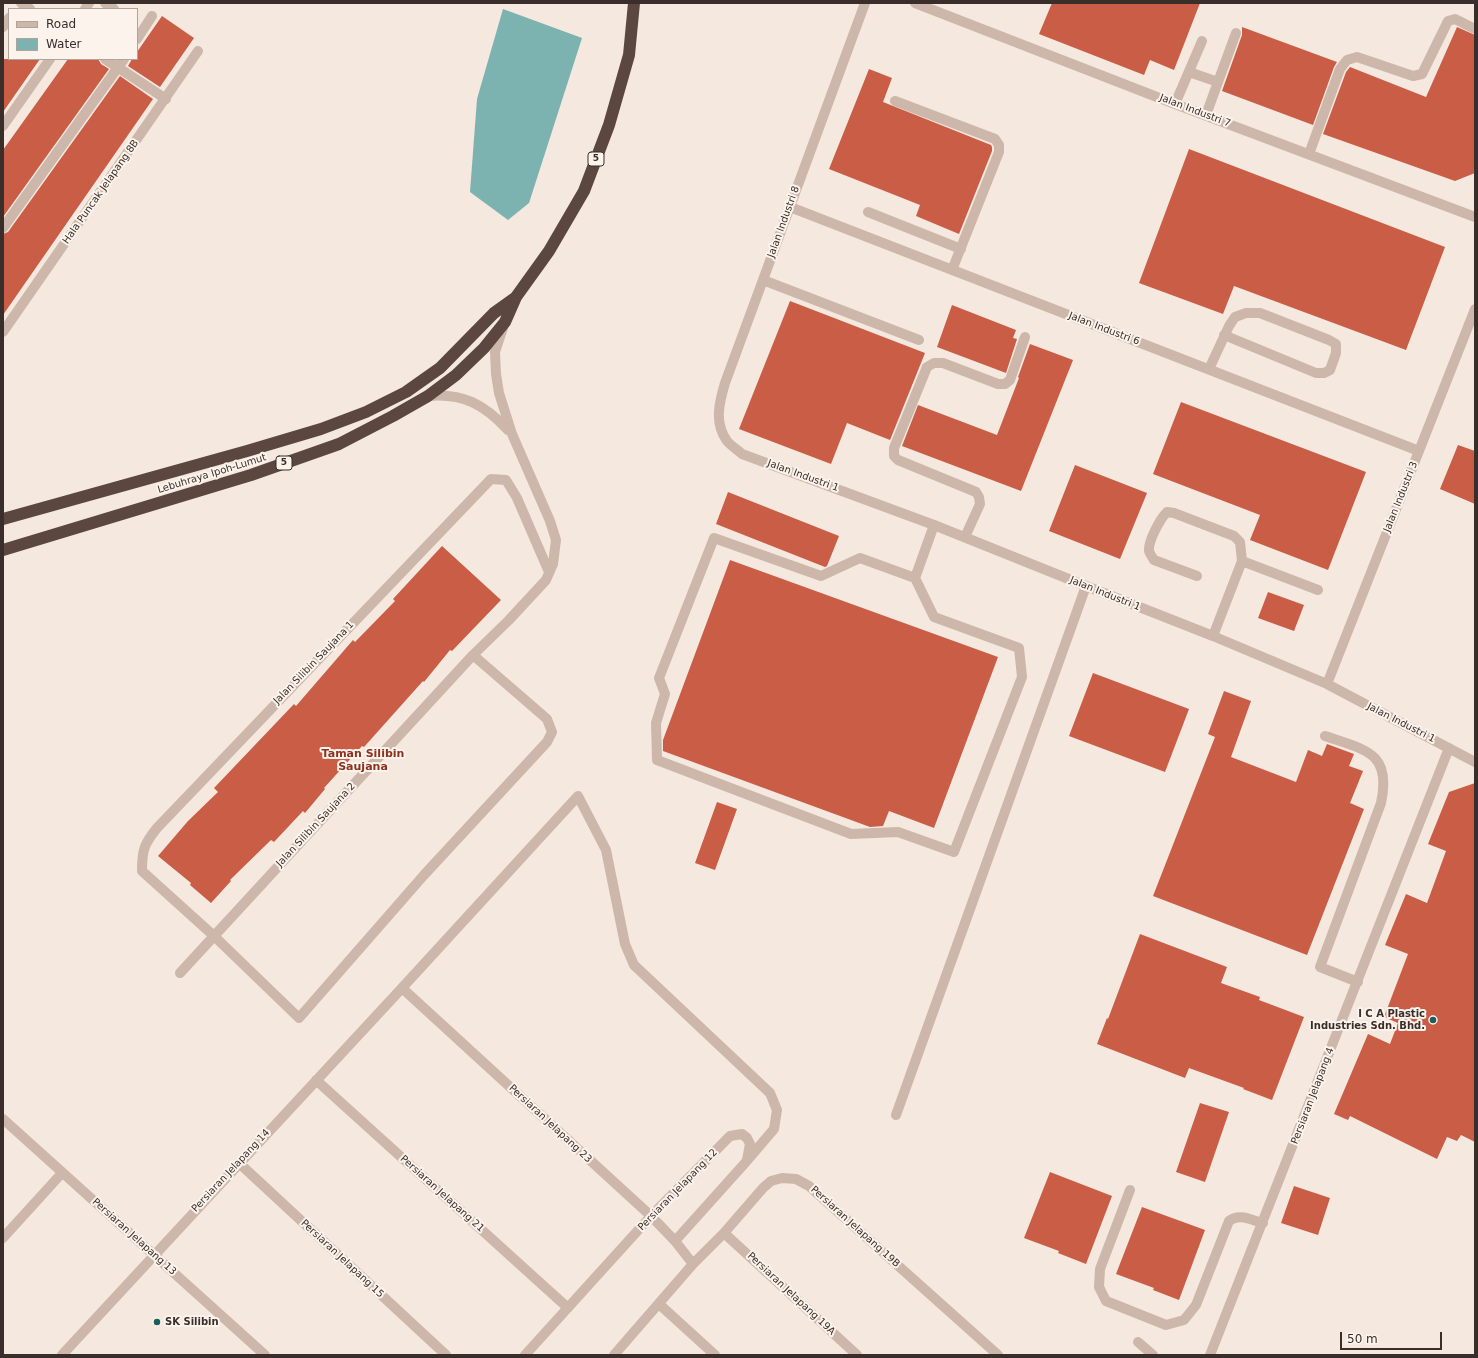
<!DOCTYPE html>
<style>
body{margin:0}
#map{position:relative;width:1478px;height:1358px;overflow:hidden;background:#f4e8df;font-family:"DejaVu Sans",sans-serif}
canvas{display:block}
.frame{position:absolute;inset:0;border:4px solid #3a2e2a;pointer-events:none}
.legend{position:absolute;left:8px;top:8px;width:130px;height:52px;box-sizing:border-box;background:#fbf3ec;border:1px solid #aea49e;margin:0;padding:5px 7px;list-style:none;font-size:12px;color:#3a2e2a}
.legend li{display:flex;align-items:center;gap:8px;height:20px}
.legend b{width:20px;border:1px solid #aea49e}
.scale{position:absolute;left:1340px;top:1332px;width:102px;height:18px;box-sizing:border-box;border:2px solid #3a2e2a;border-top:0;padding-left:5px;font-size:12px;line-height:14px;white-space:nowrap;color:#3a2e2a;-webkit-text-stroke:3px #fbf3ec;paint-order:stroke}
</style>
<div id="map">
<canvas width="1478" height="1358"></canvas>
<div class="frame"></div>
<ul class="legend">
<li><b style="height:5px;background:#cdb7aa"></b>Road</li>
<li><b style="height:11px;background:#7cb2b0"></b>Water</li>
</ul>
<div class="scale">50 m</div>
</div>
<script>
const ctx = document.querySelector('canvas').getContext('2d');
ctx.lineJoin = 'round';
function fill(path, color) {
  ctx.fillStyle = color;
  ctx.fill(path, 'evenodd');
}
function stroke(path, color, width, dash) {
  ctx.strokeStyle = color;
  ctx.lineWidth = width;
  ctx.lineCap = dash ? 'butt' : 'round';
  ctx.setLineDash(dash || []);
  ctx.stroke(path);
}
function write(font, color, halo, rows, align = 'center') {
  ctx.font = font + ' "DejaVu Sans",sans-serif';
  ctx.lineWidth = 4;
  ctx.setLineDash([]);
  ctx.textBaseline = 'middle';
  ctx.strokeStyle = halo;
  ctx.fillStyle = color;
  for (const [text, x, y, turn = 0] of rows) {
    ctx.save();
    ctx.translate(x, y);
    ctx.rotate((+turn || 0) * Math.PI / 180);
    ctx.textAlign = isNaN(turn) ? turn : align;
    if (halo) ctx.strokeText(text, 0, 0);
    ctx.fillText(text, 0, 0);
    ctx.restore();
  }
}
const water = new Path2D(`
 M503,9l79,29 -53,165 -21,17 -38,-28 7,-93z`);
const building = new Path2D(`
 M1052,3h148l-26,67 -24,-10 -6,15 -105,-41z
 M162,16l32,22 -34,49 -32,-21 4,-7h5v-7z
 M1242,27l95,35 -3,5 -21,58 -91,-34 20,-56z
 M1457,27l18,8v138l-20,8 -132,-47 23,-62 4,-5 76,30z
 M3,59h37l-37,53z
 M68,59h30l3,5 8,5 -106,148v-67z
 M869,69l23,9 -9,24 108,43 1,2v4l-33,83 -43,-18 4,-11 -91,-36z
 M120,76l33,23 -150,216v-81l5,-2z
 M1189,149l256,98 -39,103 -172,-64 -11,28 -84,-31z
 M790,301l135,52 -35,87 -43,-17 -16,41 -92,-35z
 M952,305l64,25 -3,8 4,1 -11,34 -69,-26z
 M1030,344l43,16 -52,131 -119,-45 16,-41 79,30 22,-57 -1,-1z
 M1181,402l185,70 -38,98 -78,-30 10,-25 -107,-41z
 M1458,445l17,6v53l-35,-15z
 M1075,465l72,28 -27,66 -71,-28z
 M728,492l111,44 -12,30 -2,1 -109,-43z
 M442,546l59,54 -49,51 -2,-1 -26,32 -1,-1 -59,66 -2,-1 -38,42 1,1 -20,24 -2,-2 -29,31 -3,-2 -41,40 1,1 -20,22 -21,-18 1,-2 -33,-27 30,-35 30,-29 -4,-4 80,-84 2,2 57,-66 2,2 40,-41 -2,-2z
 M730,560l268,97 -64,171 -45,-17 -6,15 -13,1 -207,-76v-11z
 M1268,592l36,13 -10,26 -36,-13z
 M1093,673l96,36 -24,63 -96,-36z
 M1224,691l27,10 -20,56 65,25 12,-32 14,6 5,-12 27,10 -5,12 14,5 -13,32 14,6 -57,146 -154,-59 62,-159 -7,-3z
 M1475,783v359l-14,-7 -4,6 -10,-4 -10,22 -87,-43 -2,4 -14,-6 34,-80 22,10 8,-21 -14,-6 24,-63 -23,-9 21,-51 21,9 19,-52 -18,-7 21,-52z
 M717,802l20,7 -22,61 -20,-7z
 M1140,934l87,33 -6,16 39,14 -1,3 45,17 -32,83 -29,-11 1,-1 -55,-20 -4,10 -88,-34 10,-26 1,1z
 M1200,1103l29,9 -24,70 -29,-10z
 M1050,1172l62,24 -26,68 -28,-11 1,-2 -35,-13z
 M1294,1186l36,12 -12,37 -37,-12z
 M1142,1207l63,23 -26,70 -26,-10 1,-2 -38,-14z`);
const minor = new Path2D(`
 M21,3l9,6
 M105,3l9,6
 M865,3l-140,380c-6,20 -11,40 2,58 4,5 11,9 15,13l192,71 152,61 127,50 114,48 148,78
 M915,3l260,101 300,113
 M85,9l4,-6
 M3,27l6,-9
 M137,39l15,-23
 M105,59l61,40
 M1189,72l29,10 -12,33
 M1218,82l18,-49
 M895,101l100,38 4,6v7l-47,118
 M1175,104l27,-63
 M3,126l47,-67
 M1309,154l31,-85 7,-9 10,-3 56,19 9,-2 26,-53 7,-2 20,10
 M790,207l629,244
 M868,212l93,37
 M3,228l121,-169
 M763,280l156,60
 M3,332l195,-281
 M1209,369l20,-43 6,-9 11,-4h14l69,27 7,4v9l-6,17 -6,3h-8l-92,-38
 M428,396c35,-3 56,8 80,34
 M965,537l15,-33 -1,-7 -3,-5 -78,-32 -4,-4v-8l33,-81 7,-4h9l55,21h7l5,-4 15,-43
 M714,538l107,38 39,-18 55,20 19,39 85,31 3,29 -68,175 -56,-20 -47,2 -194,-74 -1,-37 9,-29 -6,-16z
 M1242,561l76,29
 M1197,576l-43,-16c-2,-3 -4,-6 -5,-9 -1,-10 11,-32 18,-39l7,1 60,23 6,6 2,19 -29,75
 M915,578l19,-53
 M473,655l74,64 5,13 -5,10 -123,133 -125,143 -85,-82 -72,-65c0,-21 2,-27 15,-43l334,-349 15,1 11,18 32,74
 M1327,684l148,-375
 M1325,736c40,14 67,16 56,67l-61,164 38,15
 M180,973l293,-318 36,-35 37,-40 7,-16 3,-24 -6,-19 -38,-87 -13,-41 -3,-19 -1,-22 9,-27
 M402,988l249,228 24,25 18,23
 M316,1080l252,228
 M896,1115l190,-529
 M3,1119l262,236
 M239,1163l207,192
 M1130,1190l-30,79 -1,18 7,14 60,24 18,-5 12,-15 33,-84c10,-8 22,-1 34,2
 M724,1233l133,122
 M3,1238l59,-65
 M659,1304l56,51
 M1138,1342l15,13
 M62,1355l340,-367 176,-192 28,54 19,94 9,21 136,128 7,17 -3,19 -29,34 -70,78
 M525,1355l126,-139 79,-80 12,-2 5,4 3,6 -3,16
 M614,1355l79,-91 31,-31 39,-45 8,-7 11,-3 14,1 13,7 189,169
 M1210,1355l239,-607`);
const highway = new Path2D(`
 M3,519l244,-68 74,-22 45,-17 40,-20 34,-24 54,-55 21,-15
 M3,550l248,-75 88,-31 54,-28 35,-20 28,-21 28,-27 21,-26 11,-25 33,-46 35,-60 25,-66 20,-70 5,-52`);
const markers = [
 [1433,1020,4,"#1d5d5d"],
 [157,1322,4,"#1d5d5d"]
];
const shields = [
 [596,159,16],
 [284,463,16]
];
const shieldNames = [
 ["5",596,159],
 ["5",284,463]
];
const streetNames = [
 ["Jalan Industri 7",1195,111,21],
 ["Hala Puncak Jelapang 8B",101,192,-55],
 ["Jalan Industri 8",784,222,-70],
 ["Jalan Industri 6",1104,329,21],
 ["Lebuhraya Ipoh-Lumut",212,474,-17],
 ["Jalan Industri 1",803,476,20],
 ["Jalan Industri 3",1401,497,-68],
 ["Jalan Industri 1",1105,594,22],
 ["Jalan Silibin Saujana 1",314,663,-46],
 ["Jalan Industri 1",1401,723,27],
 ["Jalan Silibin Saujana 2",316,825,-47],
 ["Persiaran Jelapang 4",1313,1096,-69],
 ["Persiaran Jelapang 23",550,1124,43],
 ["Persiaran Jelapang 14",231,1171,-47],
 ["Persiaran Jelapang 12",678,1190,-46],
 ["Persiaran Jelapang 21",442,1194,42],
 ["Persiaran Jelapang 19B",855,1227,42],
 ["Persiaran Jelapang 13",134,1237,42],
 ["Persiaran Jelapang 15",342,1259,43],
 ["Persiaran Jelapang 19A",791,1294,43]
];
const poiNames = [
 ["I C A Plastic",1425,1014],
 ["Industries Sdn. Bhd.",1425,1026],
 ["SK Silibin",165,1322,"left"]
];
const neighbourhoodNames = [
 ["Taman Silibin",363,754],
 ["Saujana",363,767]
];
fill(water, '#7cb2b0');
fill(building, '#ca5d46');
stroke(minor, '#cdb7aa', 10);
stroke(highway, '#5b4740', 12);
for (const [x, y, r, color] of markers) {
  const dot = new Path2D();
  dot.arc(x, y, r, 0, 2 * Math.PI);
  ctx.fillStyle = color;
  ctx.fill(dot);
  stroke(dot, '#fbf3ec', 1.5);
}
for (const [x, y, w] of shields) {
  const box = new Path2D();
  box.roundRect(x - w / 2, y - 7, w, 14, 3);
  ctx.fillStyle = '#fbf3ec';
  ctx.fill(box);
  stroke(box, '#3a2e2a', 1);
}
write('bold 9px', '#3a2e2a', null, shieldNames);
write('10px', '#3a2e2a', '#fbf3ec', streetNames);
write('bold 10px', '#3a2e2a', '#fbf3ec', poiNames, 'right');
write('bold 11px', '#8c321f', '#fbf3ec', neighbourhoodNames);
</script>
